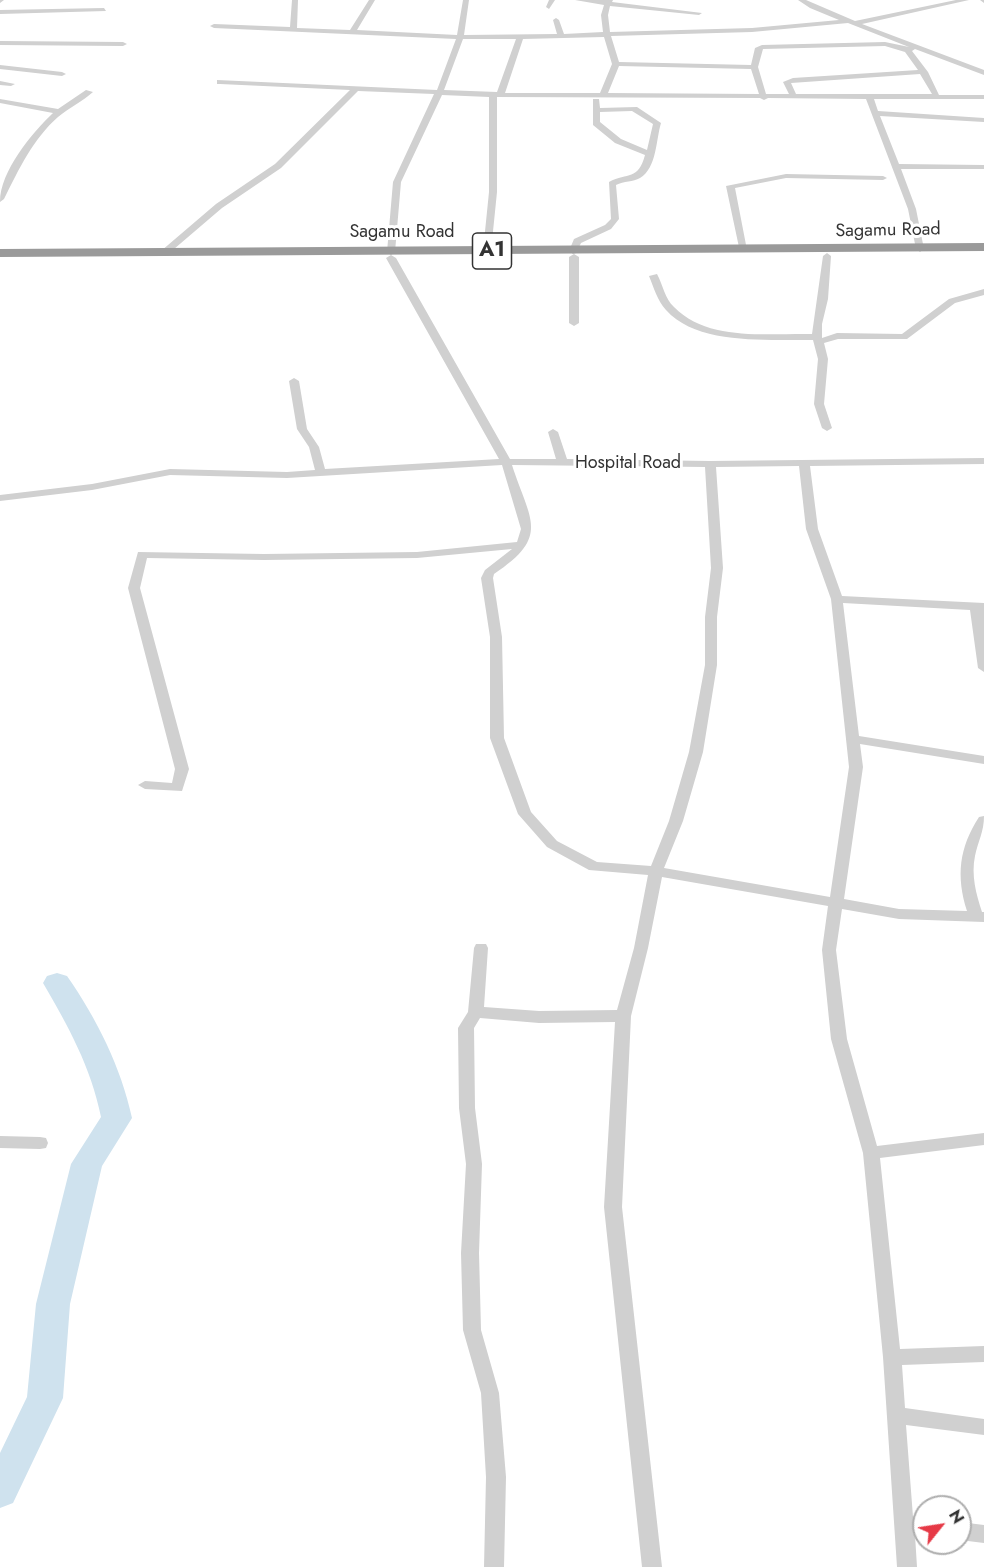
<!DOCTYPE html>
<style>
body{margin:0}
#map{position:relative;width:984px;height:1567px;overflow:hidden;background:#fff;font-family:Jost,sans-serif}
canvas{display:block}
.north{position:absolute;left:912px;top:1495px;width:60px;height:60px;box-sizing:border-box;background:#fff;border:2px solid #adadad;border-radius:50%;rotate:60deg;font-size:16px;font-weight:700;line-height:24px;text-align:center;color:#333}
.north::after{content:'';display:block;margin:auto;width:21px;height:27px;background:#e63946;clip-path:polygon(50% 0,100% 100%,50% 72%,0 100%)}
</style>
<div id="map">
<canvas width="984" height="1567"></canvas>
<div class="north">N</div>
</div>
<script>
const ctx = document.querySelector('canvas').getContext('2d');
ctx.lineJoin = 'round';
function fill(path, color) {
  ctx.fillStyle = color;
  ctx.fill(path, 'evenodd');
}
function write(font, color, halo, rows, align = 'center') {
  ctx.font = font + ' Jost,sans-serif';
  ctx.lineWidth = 6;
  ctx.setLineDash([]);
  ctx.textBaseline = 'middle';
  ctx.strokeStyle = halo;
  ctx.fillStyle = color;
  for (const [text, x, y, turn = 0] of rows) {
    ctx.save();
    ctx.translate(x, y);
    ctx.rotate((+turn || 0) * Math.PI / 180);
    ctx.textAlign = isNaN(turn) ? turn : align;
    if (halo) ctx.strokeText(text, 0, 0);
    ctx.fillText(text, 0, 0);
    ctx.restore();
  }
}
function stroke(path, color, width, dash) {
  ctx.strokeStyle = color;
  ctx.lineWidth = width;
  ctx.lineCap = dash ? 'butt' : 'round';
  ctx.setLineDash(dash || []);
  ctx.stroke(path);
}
const river = new Path2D(`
 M57,973l10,3c30,43 54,91 65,142l-30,48 -32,138 -7,94 -50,105 -13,5v-55l27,-56 9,-93 35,-140 30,-47c-10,-50 -33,-91 -58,-134l4,-7z`);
const minor = new Path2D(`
 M0,0h4l-4,3z
 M292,0h6l-1,28 53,2 19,-30h6l-18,30 100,5 6,-35h6l-5,35 93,-1 -4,-14 3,-2 3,2 5,14 39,-2 -2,-17 3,-10 -29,-5h38l-1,2 90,11 -3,2 -89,-9 -2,9 2,17 142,-4 87,-8 -29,-12 -12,-8h8l49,21 101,-21h13l-107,24 122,46v5l-69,-26 -3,2 16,21 11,23h45v4h-110l4,12 106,7v4l-104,-6 19,48 85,1v4h-83l15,40 8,40 -4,3 -4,-3 -8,-40 -42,-110 -98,-1 -4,2 -4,-2 -263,-1v95l-6,59 -4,3 -4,-3 6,-59v-95l-47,-2 -41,87 -6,70 -4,3 -4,-3 6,-70 41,-88 -76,-3 -77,77 -59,40 -55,47h-6v-4l55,-47 59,-40 75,-74 -130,-6h-3v-4l220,10 19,-51 -242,-11 -4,-2 4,-2 76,3zM848,23l61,24 -24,-5 -123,3 -7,3 -4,17 -132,-3 -8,-26 141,-4zM604,37l8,27 -12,29h-95l18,-54zM463,39h53l-19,53 -53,-2zM885,46l20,6 13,18 -125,8 -10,4 6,12h-23l-8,-27 5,-18zM619,66l132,3 8,25 -151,-1zM920,74l12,20h-136l-5,-11z
 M549,0h6l-6,9 -3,-2z
 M980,0h4v3z
 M104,8l2,3 -106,3v-4z
 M0,41l123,1 4,2 -4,2 -123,-1z
 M0,65l62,7 4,2 -4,2 -62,-7z
 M0,81l15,3 -4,2 -11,-1z
 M86,90l7,2c-10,9 -24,16 -35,25 -25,22 -39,52 -54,82l-4,3c0,-31 32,-69 53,-89l-53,-10v-4l58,10z
 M593,99h6l1,9 37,-1 24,16c-5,16 -4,45 -21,55 -7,4 -16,3 -24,7l3,34 -8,10 -30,14 -5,10 -3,1 -4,-3 5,-12 31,-14 6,-6 -2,-37c19,-10 29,-1 36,-27l-30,-12 -22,-18zM632,111l21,13 -6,26 -26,-11 -21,-17v-10z
 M786,174l97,2 4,2 -4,2 -97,-2 -51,10 12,62 -7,2 -14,-66z
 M827,253l4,3 -3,43 -6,25v14l15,-5 65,1 47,-35 35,-10v6l-29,8 -48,36h-69l-14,4 4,16 -4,45 8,24 -5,3 -5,-3 -8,-24 4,-45 -5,-19c-44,-1 -115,6 -147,-30 -9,-10 -12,-22 -17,-34l8,-2c6,11 8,25 17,33 34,35 94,26 138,27l11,-78z
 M574,254l5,3v66l-5,3 -5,-3v-66z
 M391,255l5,3 114,201h46l-8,-27 5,-3 5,3 9,27 143,2 274,-3v6l-174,2 8,63 24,67 142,7v69l-6,-4 -8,-58 -127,-7 16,133 125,20v8l-124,-20 3,23 -19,132 55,10 68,2c-11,-35 -8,-63 12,-94l5,-1c0,16 -6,25 -9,40 -4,19 1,38 7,56h2v10l-85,-3 -57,-10 -6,41 11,89 30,107 107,-13v12l-104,13 20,191 84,-3v16l-82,3 3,43 79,11v16l-78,-10 7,92 11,1v18l-9,-1 2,32h-20l-14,-210 -20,-204 -32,-114 -9,-89 6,-44 -166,-29 -14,71 -17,68 -9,191 40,360h-20l-38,-360 11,-185 -76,1 -59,-5 -6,10 1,80 7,56 -3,89 2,77 18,63 7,84 -2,90h-20l2,-90 -5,-84 -18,-63 -2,-77 5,-89 -7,-56 -1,-80 10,-16 6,-64 2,-4h10l2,4 -4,59 55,4 78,-1 17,-62 14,-73 -59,-5 -42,-23 -29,-33 -28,-76v-101l-9,-59 4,-8 27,-21 -95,9 -153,2 -117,-2 -7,30 49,181 -7,22 -37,-2 -7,-4 7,-4 27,2 3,-14 -47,-181 10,-36 126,2 153,-2 100,-10 4,-13 -19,-64 -215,13 -117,-3 -78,15 -92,11v-6l92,-11 78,-15 117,3 28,-2 -6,-23 -12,-18 -8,-48 5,-3 5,3 8,48 12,18 6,22 174,-10 -113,-201zM512,465l193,2 6,101 -6,49v48l-16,87 -20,69 -18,45 -54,-4 -40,-21 -26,-29 -27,-74 -2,-101 -9,-59 1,-4c57,-38 36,-53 18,-109zM799,466l7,63 25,70 18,168 -19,130 -166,-29 19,-47 20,-69 14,-87v-48l6,-49 -7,-101z
 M0,1136l40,1 6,1 2,5 -2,5 -6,1 -40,-1z
 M960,1522l24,3v18l-24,-3z`);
const highway = new Path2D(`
 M984,243v8l-984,6v-8z`);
const farStreetnames = [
 ["Sagamu Road",888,231,-1],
 ["Sagamu Road",402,233],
 ["Hospital Road",628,464]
];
const shields = [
 [492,251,39]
];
const shieldNames = [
 ["A1",492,251]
];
fill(river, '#cfe2ee');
fill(minor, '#d0d0d0');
fill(highway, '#9a9a9a');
write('18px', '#333', '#fff', farStreetnames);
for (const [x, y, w] of shields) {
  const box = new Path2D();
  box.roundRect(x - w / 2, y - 18, w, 36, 4.5);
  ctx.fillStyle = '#fff';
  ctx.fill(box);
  stroke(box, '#333', 1.5);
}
write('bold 21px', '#333', null, shieldNames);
</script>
